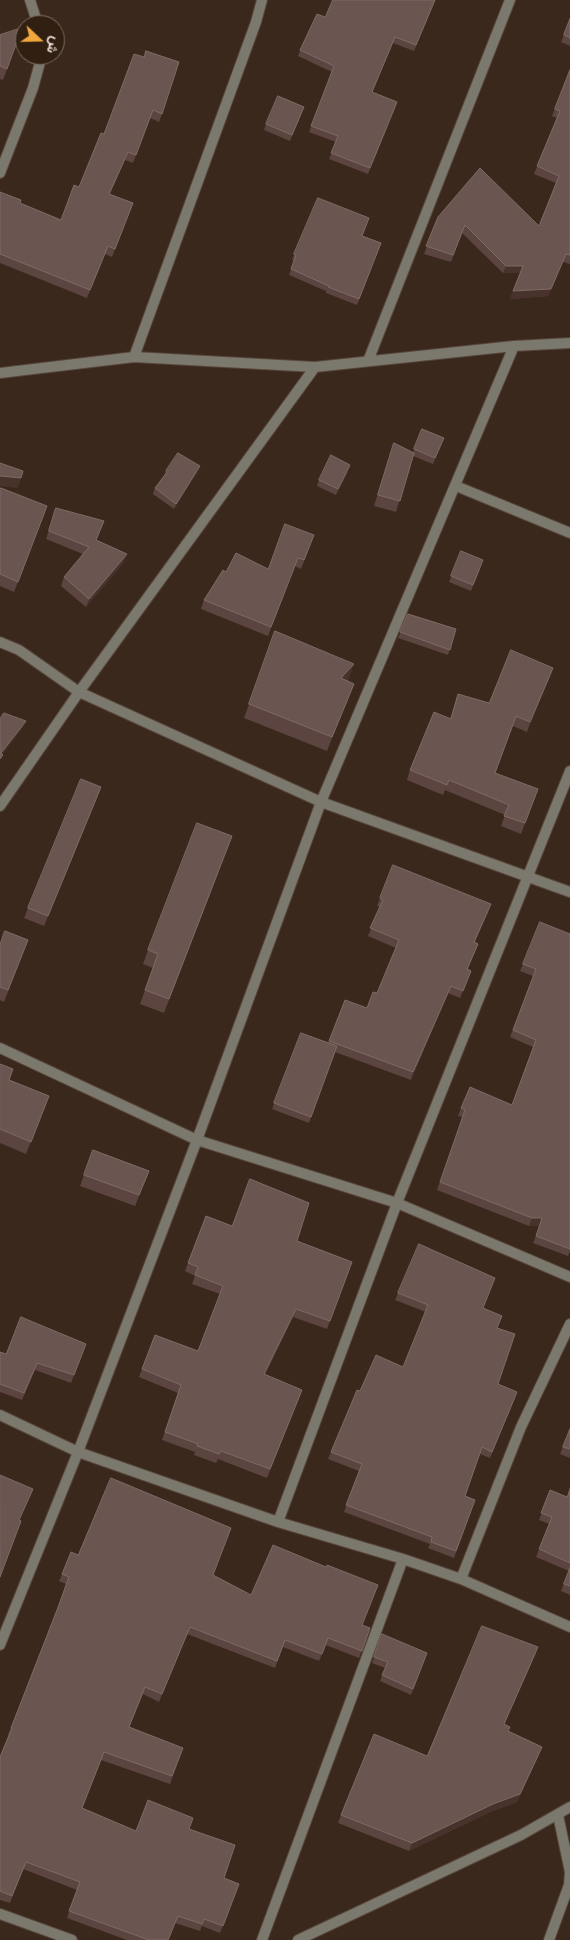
<!DOCTYPE html>
<meta charset="utf-8">
<style>
body{margin:0}
#map{position:relative;width:570px;height:1940px;overflow:hidden;background:#3b281c;font-family:"Times New Roman",Vazirmatn,serif}
canvas{display:block}
.north{position:absolute;left:15px;top:15px;width:50px;height:50px;box-sizing:border-box;background:#311f12;border:1px solid #7b6b60;border-radius:50%;rotate:111deg;font-size:14px;font-weight:700;line-height:20px;text-align:center;color:#ebded6}
.north::after{content:'';display:block;margin:auto;width:18px;height:22px;background:#efa73e;clip-path:polygon(50% 0,100% 100%,50% 72%,0 100%)}
</style>
<div id="map">
<canvas width="570" height="1940"></canvas>
<div class="north">ش</div>
</div>
<script>
const ctx = document.querySelector('canvas').getContext('2d');
ctx.lineJoin = 'round';
function stroke(path, color, width, dash) {
  ctx.strokeStyle = color;
  ctx.lineWidth = width;
  ctx.lineCap = dash ? 'butt' : 'round';
  ctx.setLineDash(dash || []);
  ctx.stroke(path);
}
function fill(path, color) {
  ctx.fillStyle = color;
  ctx.fill(path, 'evenodd');
}
const street = new Path2D(`
 M30,0l8,25
 M0,173l33,-85 9,-33
 M134,357l122,-335 6,-22
 M368,361l142,-361
 M0,373l134,-16 181,10 199,-21 56,-3
 M456,486l114,47
 M0,642l19,8 60,42 242,110 249,90
 M0,806l79,-114 236,-325
 M0,1048l197,92 200,63 173,74
 M0,1415l78,37 200,70 125,37 58,20 109,48
 M278,1522l119,-319 173,-432
 M461,1579l60,-152 49,-103
 M0,1645l78,-193 119,-312 124,-338 193,-456
 M0,1914l72,26
 M262,1940l141,-381
 M298,1940l223,-105 49,-28
 M549,1940l20,-55 1,-13 -12,-57`);
const wall = new Path2D(`
 M435,0l-21,51 -21,-8 -21,49 25,10 -29,72 -39,-15 7,-17 -27,-10 23,-60 -34,-16 2,-6 25,-33z
 M570,19v27l-9,-4z
 M0,35l18,4 -15,41 -3,-1z
 M144,57l18,57 -3,8 -9,-4 -17,45 -8,-3 -15,34 23,9 -21,54 -7,-3 -18,44 -87,-35v-71l20,11 41,17 18,-33 25,-53z
 M570,70v194l-7,-2 -15,34 -38,3 10,-26h-17l-41,-40 -11,29 -27,-8 14,-37 101,9 17,-43 -22,-9 23,-56 -5,-2z
 M304,107l-14,34 -26,-11 2,-6z
 M363,236l18,7 -24,62 -31,-12v-2l-37,-16 5,-14 -2,-1 2,-6z
 M422,429l22,9 -11,26 -20,-8 -17,56 -22,-6 20,-63 19,10z
 M166,471l31,1 -23,37 -21,-15 2,-6 9,-11z
 M348,471l-12,24 -19,-9 2,-6z
 M0,490l47,16 -33,86 -14,-6z
 M56,508l48,13 -8,19 28,22 -38,45 -25,-21 3,-9 19,-23 -37,-15z
 M314,535l-13,34 -6,-3 -27,70 -67,-27 3,-9 22,-28 42,-3z
 M461,551l22,9 -12,31 -22,-9z
 M408,614l48,15 -8,26 -50,-17z
 M275,631l74,47 -2,2 7,4 -27,67 -83,-33z
 M553,668l-26,64 -14,-6 -18,47 43,16 -17,45 -20,-8 4,-11 -60,-25 -2,5 -36,-15 3,-10 40,-51 8,-25 31,9z
 M97,797l-53,129 -20,-8 4,-10z
 M232,836l-68,177 -24,-9 13,-36 -10,-4 5,-14z
 M393,865l95,47 -13,30 3,2 -10,25 3,2 -11,27 -12,-5 -37,87 -76,-28 -26,71 -37,-14 29,-76 27,10 17,-43 22,8 10,-15 19,-45 -28,-12 12,-29 -3,-1z
 M570,934v317l-2,5 -35,-13 7,-17h-11l-92,-36 26,-73 -5,-1 3,-8 51,-3 21,-58 -23,-10 23,-61 -13,-5 3,-7z
 M28,940l-24,62 -4,-2v-55z
 M0,1064l13,5 -4,11 40,16 -23,58 -26,-11z
 M93,1150l56,21 -14,35 -55,-20z
 M206,1216l26,10 65,15 55,21 -25,67 -34,-12 -28,58 37,15 -35,88 -49,-19 -2,4 -22,-8 1,-3 -33,-12 16,-47 -39,-16 16,-42 43,16 22,-57 -28,-10 3,-8 -10,-5z
 M398,1293l85,15 14,20 1,56 17,14 -25,60 -10,-4 -15,42 10,4 -21,58 -26,-10 2,-4 -86,-32 15,-41 -31,-12 3,-7 29,-61 43,-24 23,-55 -31,-12z
 M86,1344l-15,39 -36,-13 -13,30 -22,-8v-40l6,2z
 M570,1429v29l-10,-4z
 M570,1489v106l-9,-4 8,-20 -33,-14 13,-33 -10,-4 11,-30 17,7z
 M78,1555l135,20 38,20 112,30 7,3 -11,30 -33,-13 -7,16 -36,-14 -8,21 -88,-34 -28,68 -16,-8 -14,33 54,21 -13,36 -69,-24 -19,48 54,23 53,-2 35,49 15,6 -19,49 -18,-7 -2,5 -25,-8 -7,17h-41l-60,-22 10,-28 -54,-21 -13,34 -10,-3v-143l9,-22h-1l48,-122 10,-29 -7,-3 3,-7z
 M382,1634l45,19 -16,42 -31,-14 5,-13 -13,-5z
 M535,1655l-31,70 4,6 34,16 -3,8 -22,47 -27,10 -81,39 -71,-28 3,-8 86,-59z`);
const shadedWall = new Path2D(`
 M128,152l-3,8 -19,42 3,-8z
 M566,254l-18,42 -38,3 3,-8z
 M506,266h17l-3,7h-17z
 M350,465l-2,6 -12,24 2,-6z
 M200,466l-3,6 -23,37 2,-5z
 M0,476l21,2 -3,10 -18,-2z
 M127,554l-3,8 -38,45 3,-8z
 M354,664l-5,14 -13,14 5,-14z
 M553,668l-4,11 -22,53 3,-10z
 M354,684l-5,13 -22,54 5,-14z
 M26,721l-3,6 -23,31 1,-5z
 M491,904l-3,8 -17,38 3,-8z
 M451,986l-3,7 -37,87 2,-8z
 M532,1218h10l-2,8h-11z
 M296,1309l-3,8 -32,66 3,-9z
 M538,1647l-3,8 -34,77 3,-8z
 M542,1747l-3,8 -22,47 -27,10 -81,39 3,-8z`);
const building = new Path2D(`
 M333,0h102l-19,45 -21,-8 -23,55 25,10 -27,66 -39,-15 7,-17 -27,-10 23,-60 -34,-16 17,-36 8,3z
 M570,19v19l-6,-3z
 M22,28l-15,41 -7,-3v-31z
 M146,51l33,11 -17,52 -9,-4 -17,45 -8,-3 -19,42 24,9 -18,46 -7,-3 -18,44 -90,-36v-62l21,8 -1,3 41,17 13,-35 5,2 22,-54 3,1 30,-80 10,3z
 M570,70v185l-4,-1 -15,35 -38,2 10,-25h-17l-41,-41 -12,30 -27,-9 12,-29 42,-49 59,58 20,-50 -22,-10 23,-55 -5,-2z
 M278,96l26,11 -12,28 -26,-11z
 M318,198l51,20 -7,18 19,7 -22,56 -31,-12 1,-1 -38,-17 5,-14 -2,-1z
 M422,429l22,9 -9,20 -21,-9z
 M394,443l20,10 -14,48 -22,-6z
 M178,453l22,13 -24,38 -21,-16 12,-16 -1,-1z
 M331,455l19,10 -12,24 -19,-9z
 M0,463l23,8 -2,7 -21,-2z
 M1,488l46,18 -29,76 -18,-8v-84z
 M56,508l48,13 -8,19 31,14 -38,45 -25,-22 25,-30 -40,-16z
 M285,524l29,11 -10,25 -6,-2 -27,69 -67,-27 19,-30 3,2 10,-19 32,16z
 M461,551l22,9 -10,25 -22,-9z
 M408,614l48,15 -6,21 -50,-18z
 M275,631l79,33 -13,14 13,6 -22,53 -83,-33z
 M511,650l42,18 -23,54 -14,-6 -21,57 43,16 -13,34 -21,-7 5,-11 -60,-25 -2,5 -37,-15 24,-58 17,7 7,-25 31,9z
 M4,713l22,8 -25,32 2,2 -3,4v-40z
 M81,779l20,8 -53,129 -20,-8z
 M197,823l35,13 -63,163 -24,-9 13,-36 -10,-4z
 M393,865l98,39 -17,38 4,2 -11,25 4,2 -8,20 -12,-5 -38,86 -84,-31 16,-41 22,8 6,-16 4,1 22,-53 -29,-12 13,-28 -3,-2z
 M540,922l30,12v315l-34,-13 6,-18h-10l-92,-36 25,-72 -4,-2 9,-21 42,18 24,-65 -23,-10 23,-61 -13,-5z
 M5,931l23,9 -20,50 -8,-3v-42z
 M301,1033l36,13 -26,71 -37,-14z
 M0,1064l13,5 -4,11 40,16 -18,46 -31,-13z
 M93,1150l56,21 -10,24 -55,-20z
 M250,1179l59,24 -12,38 55,21 -22,59 -34,-12 -32,65 38,16 -32,79 -49,-18 -2,3 -22,-8 1,-2 -33,-12 16,-47 -39,-16 13,-34 43,16 25,-65 -28,-11 3,-8 -10,-4 18,-47 26,10z
 M419,1244l76,34 -12,30 19,8 -5,12 18,6 -17,50 19,8 -25,60 -10,-5 -17,49 10,4 -19,51 -25,-9 1,-5 -86,-32 16,-41 -31,-12 26,-62 3,1 16,-36 27,12 25,-62 -30,-12z
 M21,1317l65,27 -12,31 -37,-12 -13,30 -24,-9v-32l6,2z
 M570,1429v20l-7,-2z
 M0,1475l33,14 -14,31 2,1 -21,56z
 M111,1478l120,50 -18,47 38,20 22,-50 53,22 1,-2 51,20 -16,40 8,3 -8,23 -34,-13 -6,16 -37,-14 -8,21 -87,-34 -28,67 -17,-7 -16,40 54,21 -11,28 -68,-24 -22,56 54,23 12,-31 45,18 -4,11 46,16 -11,33 15,6 -16,42 -19,-7 -2,5 -24,-8 -10,24h-19l-80,-29 11,-29 -54,-20 -14,34 -12,-5v-134l12,-29h-1l46,-118 12,-33 -7,-3 9,-22 7,3z
 M570,1489v74l-31,-14 13,-32 -11,-4 9,-23 17,7z
 M570,1568v18l-6,-2z
 M482,1626l56,21 -34,77 6,3 -2,4 34,16 -22,47 -27,10 -81,39 -71,-28 33,-81 53,22z
 M382,1634l45,19 -14,36 -31,-14 6,-13 -14,-5z`);
stroke(street, '#57453a', 12);
stroke(street, '#7b786d', 10);
fill(wall, '#5c4540');
fill(shadedWall, '#48322b');
fill(building, '#6b5550');
stroke(building, '#7f6a65', 1);
</script>
